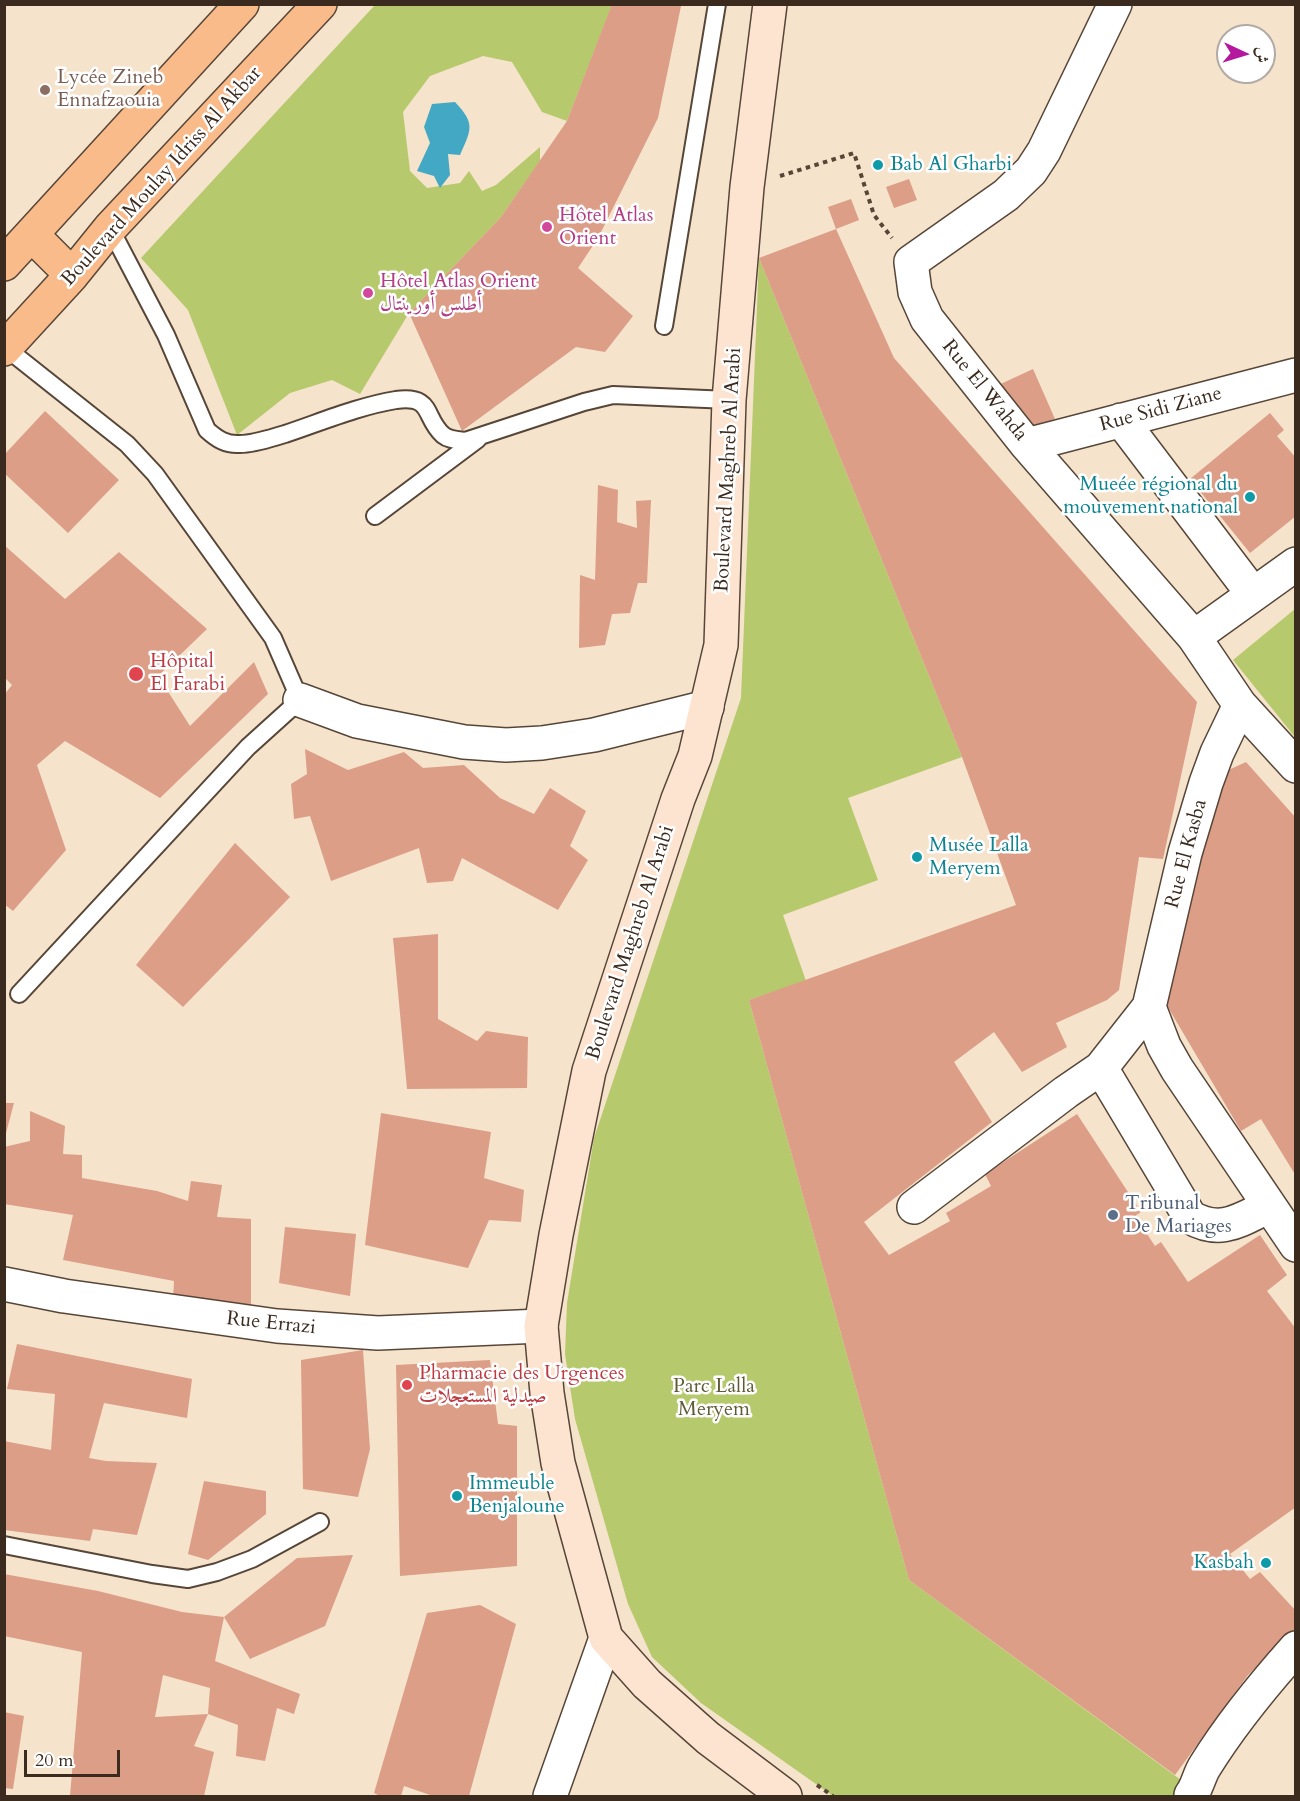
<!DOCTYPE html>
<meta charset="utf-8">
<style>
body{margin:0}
#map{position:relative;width:1300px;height:1801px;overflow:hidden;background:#f5e3cb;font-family:Cardo,Amiri,serif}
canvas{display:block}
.frame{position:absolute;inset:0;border:6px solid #3b2a1e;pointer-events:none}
.north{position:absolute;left:1216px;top:24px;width:60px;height:60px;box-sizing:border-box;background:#fff;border:2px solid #b1aaa5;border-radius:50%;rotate:94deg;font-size:16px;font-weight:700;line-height:24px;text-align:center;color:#3b2a1e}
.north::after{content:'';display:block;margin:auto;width:21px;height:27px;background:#b5179e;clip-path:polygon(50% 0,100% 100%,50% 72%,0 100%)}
.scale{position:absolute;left:24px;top:1750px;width:96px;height:27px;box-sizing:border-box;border:3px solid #3b2a1e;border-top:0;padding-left:8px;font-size:18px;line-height:21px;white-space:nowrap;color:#3b2a1e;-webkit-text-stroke:4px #fff;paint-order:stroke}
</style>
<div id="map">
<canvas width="1300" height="1801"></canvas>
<div class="frame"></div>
<div class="north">ش</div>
<div class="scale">20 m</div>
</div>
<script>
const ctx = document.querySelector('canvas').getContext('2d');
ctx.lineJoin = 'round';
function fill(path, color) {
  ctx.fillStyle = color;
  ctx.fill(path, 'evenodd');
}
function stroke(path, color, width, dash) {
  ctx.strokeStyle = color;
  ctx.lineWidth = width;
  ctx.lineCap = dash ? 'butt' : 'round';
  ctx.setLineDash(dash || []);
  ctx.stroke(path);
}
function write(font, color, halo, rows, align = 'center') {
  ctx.font = font + ' Cardo,Amiri,serif';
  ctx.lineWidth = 5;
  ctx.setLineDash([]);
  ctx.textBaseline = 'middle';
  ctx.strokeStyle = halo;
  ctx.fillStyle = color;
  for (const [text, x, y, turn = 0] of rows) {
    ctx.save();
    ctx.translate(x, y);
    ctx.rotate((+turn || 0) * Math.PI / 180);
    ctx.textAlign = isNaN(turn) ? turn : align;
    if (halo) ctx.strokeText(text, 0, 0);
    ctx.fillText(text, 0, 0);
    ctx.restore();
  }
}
const green = new Path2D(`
 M375,5h237l-45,116 -25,-9 -30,-50 -29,-6 -53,20 -27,36 7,59 17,17 33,-5 9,-12 13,20 14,-6 44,-38v14l-39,56 -92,96 -49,81 -28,-14 -42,13 -53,42 -49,-125 -47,-52z
 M759,258l203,499 -114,41 30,82 -95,35 23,66 -57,19 160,580 276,203 -9,13h-343l-132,-93 -49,-46 -24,-53 -53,-185 -10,-65 2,-51 27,-165 147,-440z
 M1295,609v128l-62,-77z`);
const water = new Path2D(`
 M455,102c21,22 16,28 5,53l-12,-1 2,21 -10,13 -6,-12 -17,-5 13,-28 -6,-16 8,-23z`);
const building = new Path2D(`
 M612,4l69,2 -23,112 -60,120 -20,30 55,48 -28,36 -29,-5 -114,84 -53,-118 92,-96 66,-96z
 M909,179l8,21 -23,8 -8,-21z
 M851,199l8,21 -23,9 -8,-22z
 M836,229l58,129 303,344 -34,157 -24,-2 -20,133 -12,10 -51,23 11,24 -45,25 -28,-40 -40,30 38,60 -128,100 25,33 61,-34 -4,-8 45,-27 -6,-12 92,-60 64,98 -6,4 20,30 6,-4 27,40 72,-47 27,40 -20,16 29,38v178l-66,47 20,25 10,-7 36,39v18l-48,46 -73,100 -266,-195 -160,-580 267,-95 -54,-148 -203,-499z
 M1033,369l22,50 -32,12 -31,-43z
 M45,411l74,69 -51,53 -64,-60v-18z
 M1270,413l14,17 -7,6 19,22v58l-46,37 -60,-74z
 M598,485l20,5 -1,32 20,6 -1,-27 15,-1 -4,83h-9l-8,30 -18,1 -7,31 -26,3 1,-73 15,5z
 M4,545l61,54 54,-47 88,77 -49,47 32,50 64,-64 14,32 -108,104 -95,-57 -28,24 29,85 -53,61 -9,-7v-209l8,-10 -8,-8z
 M305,749l43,21 56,-18 19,16 41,-3 36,33 34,16 16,-26 36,23 -16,35 18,14 -30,50 -96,-52 -9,23 -26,2 -8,-35 -88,33 -21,-65 -16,3 -3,-35 16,-10z
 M1246,762l50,56v358l-35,-57 -20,12 -82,-139 52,-214z
 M235,843l55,54 -107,110 -47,-42z
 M438,934v85l39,22 9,-10 42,6 -1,51 -120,1 -14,-151z
 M4,1103h10l-9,34h-1z
 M30,1111l35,15 -2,28 19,1v23l75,13 31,10 3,-20 31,4 -5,32 34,2v94l-78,-11 1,-21 -111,-21 10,-45 -69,-11v-57l26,-6z
 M381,1113l110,19 -7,46 40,12 -3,32 -32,-2 -21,48 -103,-23z
 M285,1227l71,7 -6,62 -71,-13z
 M17,1344l175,35 -5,39 -83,-15 -15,55 17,3 51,2 -20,72 -44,-6 -3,12 -86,-11v-89l47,9 4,-56 -48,-5z
 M363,1350l7,99 -12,48 -55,-8 -2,-129z
 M490,1360l8,64 19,2v140l-117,10 -4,-211z
 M204,1481l62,10v23l-58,46 -20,-6z
 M353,1555l-28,71 -75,33 -26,-42 73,-59z
 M4,1574l94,17 84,21 42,5 -9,44 85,33 -6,20 -17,-6 -12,53 -29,-5 2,-31 -30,-11 -14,32 20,6 -10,44h-134l12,-144 -78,-16zM163,1675l47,13 -2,26 -53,3z
 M480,1605l36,19 -47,172h-38l-1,-1 -26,-9 -3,10h-21l-6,-3 53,-180z
 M4,1712l20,4 -11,73 -9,-1z`);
const path = new Path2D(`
 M780,176l74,-23 20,62 18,23
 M817,1785l16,11`);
const lane = new Path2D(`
 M110,228l56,107 41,95c10,9 19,15 33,14 15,0 31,-6 45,-10 36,-12 74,-28 111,-34 38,-5 27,17 47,35 6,5 14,5 22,6l119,-39 29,-7 116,5
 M664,326l53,-322
 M6,348l121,96 28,30 118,164 27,62 -52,47 -229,247
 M375,516l103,-77
 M4,1545l148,29 36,5 29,-7 35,-13 68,-37`);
const street = new Path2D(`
 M1115,4l-71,147 -13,20 -25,24 -95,67 4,30 12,27 100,126 167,192 46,68 56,61
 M1121,420l132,174
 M1027,445l269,-70
 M1194,637l102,-73
 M300,700l57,21 107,21 42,3 36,-2 52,-8 113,-28
 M1149,1007l15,39 13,23 119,176
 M1101,1068l89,149c31,18 50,3 79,-11
 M914,1207l152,-115 35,-24 48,-61 36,-154 21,-70 11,-30 23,-48
 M4,1284l60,12 213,30 101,7 163,-7
 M1191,1795c7,-9 8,-20 14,-29 26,-42 58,-81 91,-118
 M550,1796l56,-158`);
const secondary = new Path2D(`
 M770,4l-23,183 -18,213 -8,245 -26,111 -17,43 -89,272 -33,164 -15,91 6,67 11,70 48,175 41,46 61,54 77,58`);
const primary = new Path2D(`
 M32,235l40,40
 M4,264l238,-260
 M4,349l68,-74 38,-47 210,-224`);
const markers = [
 [45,90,6,"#8d6e63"],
 [878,165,6,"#0f9aa8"],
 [547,227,6,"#d1479c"],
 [368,293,6,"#d1479c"],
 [1250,497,6,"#0f9aa8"],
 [136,674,8,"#e0444e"],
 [917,857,6,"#0f9aa8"],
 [1113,1215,6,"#5c6f8a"],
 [407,1385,6,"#e0444e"],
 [457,1496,6,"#0f9aa8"],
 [1266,1563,6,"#0f9aa8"]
];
const educationNames = [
 ["Lycée Zineb",57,78],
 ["Ennafzaouia",57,101]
];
const cultureNames = [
 ["Bab Al Gharbi",890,165],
 ["Mueée régional du",1238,485,"right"],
 ["mouvement national",1238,508,"right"],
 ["Musée Lalla",929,846],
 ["Meryem",929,869],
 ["Immeuble",469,1484],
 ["Benjaloune",469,1507],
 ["Kasbah",1254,1563,"right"]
];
const streetNames = [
 ["Boulevard Moulay Idriss Al Akbar",162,177,-48],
 ["Rue El Wahda",984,391,51],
 ["Rue Sidi Ziane",1161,410,-15],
 ["Boulevard Maghreb Al Arabi",729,470,-87],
 ["Rue El Kasba",1187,854,-75],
 ["Boulevard Maghreb Al Arabi",631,943,-72],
 ["Rue Errazi",271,1324,6]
];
const hotelNames = [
 ["Hôtel Atlas",559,216],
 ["Orient",559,239],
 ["Hôtel Atlas Orient",380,282],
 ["أطلس أورينتال",380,305]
];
const healthNames = [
 ["Hôpital",150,662],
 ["El Farabi",150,685],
 ["Pharmacie des Urgences",419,1374],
 ["صيدلية المستعجلات",419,1397]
];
const serviceNames = [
 ["Tribunal",1125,1204],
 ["De Mariages",1125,1227]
];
const parkNames = [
 ["Parc Lalla",714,1387],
 ["Meryem",714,1410]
];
fill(green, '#b6c96c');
fill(water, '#43a8c3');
fill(building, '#dc9e87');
stroke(lane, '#574638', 20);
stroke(street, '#574638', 36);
stroke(secondary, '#574638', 36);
stroke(primary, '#574638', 36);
stroke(path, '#574638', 4, [4.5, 4.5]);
stroke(lane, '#fff', 16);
stroke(street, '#fff', 33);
stroke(secondary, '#fde4d1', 33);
stroke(primary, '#fabb8b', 33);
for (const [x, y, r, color] of markers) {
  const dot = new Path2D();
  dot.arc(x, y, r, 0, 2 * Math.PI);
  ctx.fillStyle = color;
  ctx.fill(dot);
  stroke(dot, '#fff', 2);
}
write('20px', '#785e54', '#fff', educationNames, 'left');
write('20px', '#0d838f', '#fff', cultureNames, 'left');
write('20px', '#3b2a1e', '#fff', streetNames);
write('20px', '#b23c85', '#fff', hotelNames, 'left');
write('20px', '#be3a42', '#fff', healthNames, 'left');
write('20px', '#4e5e75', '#fff', serviceNames, 'left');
write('20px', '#605a35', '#fff', parkNames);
</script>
